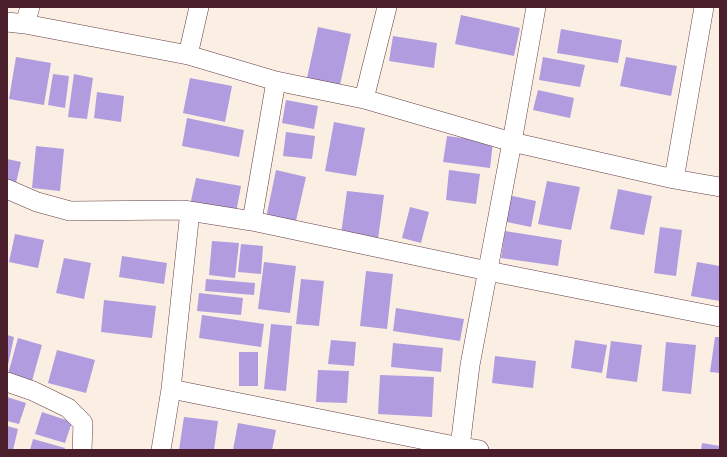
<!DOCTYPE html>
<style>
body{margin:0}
#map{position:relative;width:727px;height:457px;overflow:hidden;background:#faefe2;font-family:"IM FELL Great Primer",serif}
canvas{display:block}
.frame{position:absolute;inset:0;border:8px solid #4a1f2b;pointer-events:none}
</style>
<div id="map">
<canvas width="727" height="457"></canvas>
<div class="frame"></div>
</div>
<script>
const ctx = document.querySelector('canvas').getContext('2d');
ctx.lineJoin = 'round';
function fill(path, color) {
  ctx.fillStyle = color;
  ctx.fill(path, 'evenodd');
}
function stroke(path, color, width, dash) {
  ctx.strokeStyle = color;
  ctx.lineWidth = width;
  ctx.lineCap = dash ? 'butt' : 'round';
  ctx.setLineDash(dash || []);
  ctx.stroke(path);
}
const building = new Path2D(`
 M461,15l59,13 -6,28 -59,-12z
 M318,27l33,7 -11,51 -33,-7z
 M561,29l61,11 -4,23 -61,-10z
 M393,36l44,7 -3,25 -45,-7z
 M16,57l35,6 -7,42 -35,-6z
 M543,57l42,8 -5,22 -41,-7z
 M626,57l51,9 -6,30 -51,-10z
 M53,74l16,2 -4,32 -17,-3z
 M74,74l19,4 -6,41 -19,-2z
 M190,78l42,8 -7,36 -42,-9z
 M538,90l36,8 -4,20 -37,-8z
 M97,92l27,4 -3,26 -27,-4z
 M286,100l32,6 -4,23 -32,-6z
 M187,118l57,12 -5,27 -57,-11z
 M334,122l31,6 -9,48 -31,-5z
 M286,132l29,4 -3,23 -29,-3z
 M447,136l46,6 -3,26 -47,-6z
 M36,146l28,3 -4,42 -28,-3z
 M7,159l14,3 -6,25 -8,-2z
 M276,170l30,7 -11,48 -29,-7z
 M449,170l31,4 -4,30 -30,-4z
 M196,178l45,8 -5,27 -46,-8z
 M547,181l33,6 -9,43 -33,-6z
 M618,189l34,7 -8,39 -34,-6z
 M347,191l37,4 -6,44 -37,-5z
 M508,195l28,6 -5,26 -29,-6z
 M410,207l19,5 -8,31 -19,-5z
 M660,227l22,3 -6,46 -22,-3z
 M505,231l57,9 -4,26 -57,-8z
 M15,234l29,6 -6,28 -29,-6z
 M212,241l27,2 -4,35 -26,-3z
 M241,244l22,2 -2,28 -23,-2z
 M122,256l45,7 -3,21 -45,-7z
 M64,258l27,5 -7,36 -28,-6z
 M264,262l32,4 -6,47 -32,-4z
 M697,262l23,4v35l-29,-5z
 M366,271l27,3 -6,55 -27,-3z
 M206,279l49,4 -1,12 -49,-4z
 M301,279l23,2 -5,45 -23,-2z
 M199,293l44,5 -2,17 -44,-4z
 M104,300l52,6 -4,32 -51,-6z
 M396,308l68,11 -4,22 -67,-10z
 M202,315l62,9 -3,23 -62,-9z
 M271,324l21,2 -6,65 -22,-2z
 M7,335l7,2 -6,28h-1z
 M715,337h5v36l-10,-1z
 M18,338l24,7 -10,36 -24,-7z
 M331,340l25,2 -2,24 -26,-2z
 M575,340l32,5 -5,28 -31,-5z
 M611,341l31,4 -5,37 -31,-4z
 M666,342l30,3 -5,49 -29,-3z
 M393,343l50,5 -2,24 -50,-5z
 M57,350l38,10 -9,33 -38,-10z
 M239,352h19v34h-19z
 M495,356l41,5 -3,27 -41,-5z
 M318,370l31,1 -2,32 -31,-1z
 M380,375l54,2 -2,40 -54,-3z
 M7,397l19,6 -7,21 -12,-3z
 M42,412l30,10 -7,21 -30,-9z
 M184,417l34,4 -4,29h-35z
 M238,423l38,7 -4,20h-39z
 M7,426l11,3 -5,21h-6z
 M33,439l32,9 -1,2h-34z
 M702,443l18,3v4h-19z`);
const minor = new Path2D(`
 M7,22l18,2 163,31 88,26 88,18 148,43 162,37 46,8
 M25,24l5,-17
 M188,55l11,-48
 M364,99l23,-92
 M674,179l30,-172
 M7,189l30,13 33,9 113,-1 69,11 236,50 232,46
 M252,221l24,-140
 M7,382l26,9 35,17 15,15 -1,27
 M171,389l289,58 10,-82 42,-223 24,-135
 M460,447l19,3
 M161,450l10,-61 19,-178`);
fill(building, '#b19cdf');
stroke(minor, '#643e46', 20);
stroke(minor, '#fff', 19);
</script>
